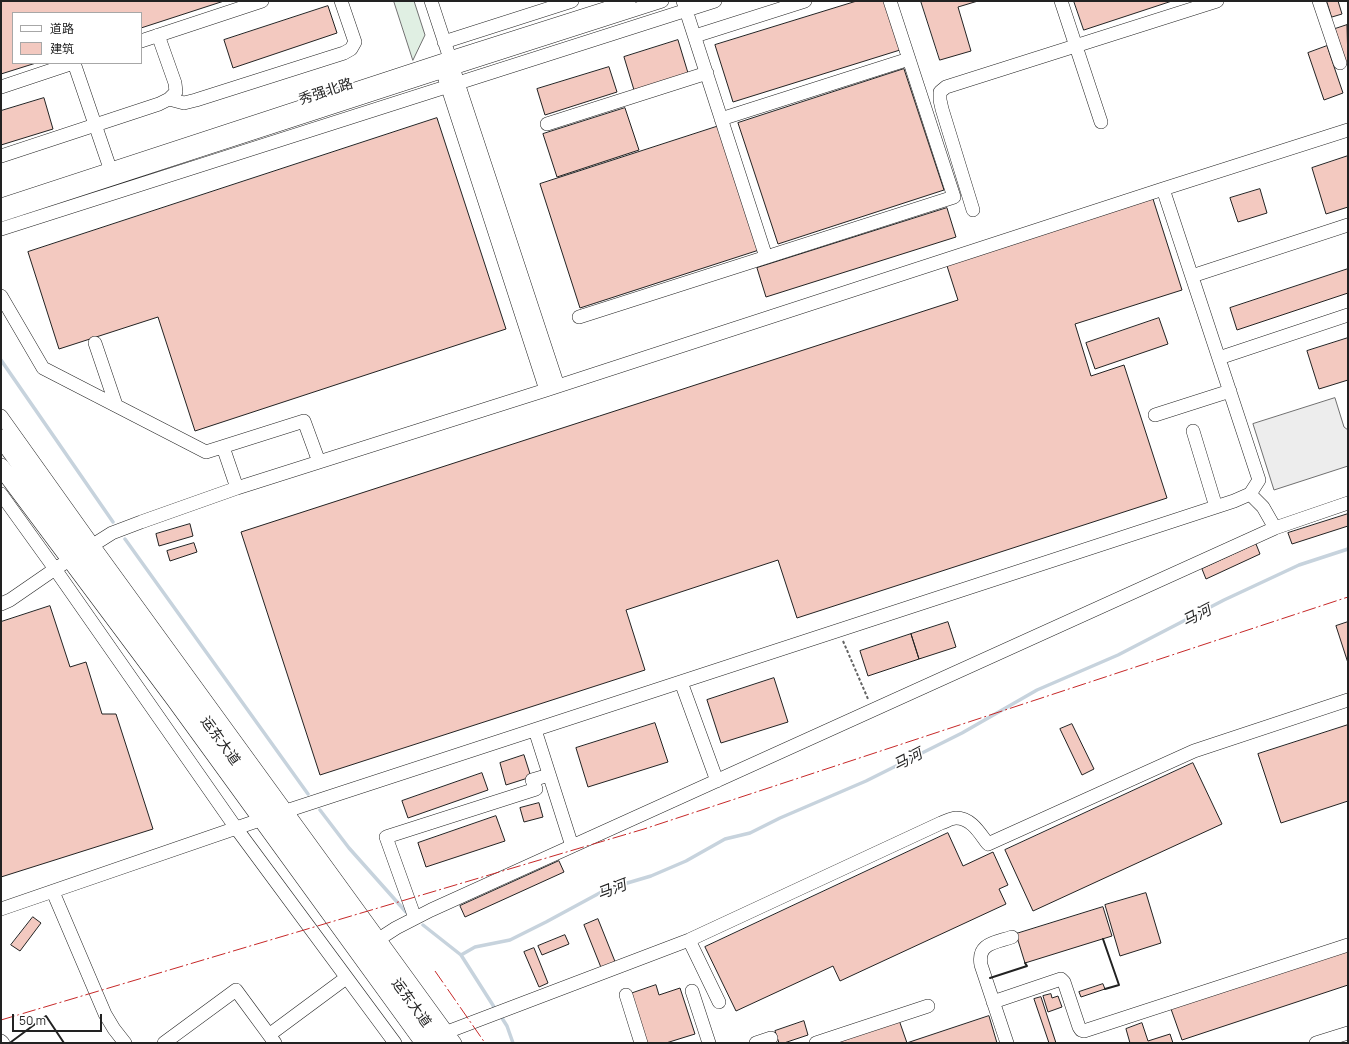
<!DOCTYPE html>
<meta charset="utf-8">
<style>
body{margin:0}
#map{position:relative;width:1349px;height:1044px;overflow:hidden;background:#fff;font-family:Manrope,"Noto Sans SC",sans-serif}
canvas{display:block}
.frame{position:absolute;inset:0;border:2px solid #222;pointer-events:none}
.legend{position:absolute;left:12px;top:12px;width:130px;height:52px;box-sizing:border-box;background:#fff;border:1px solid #a7a7a7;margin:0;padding:5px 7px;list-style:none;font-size:12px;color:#222}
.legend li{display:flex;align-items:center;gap:8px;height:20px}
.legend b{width:20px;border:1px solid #a7a7a7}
.scale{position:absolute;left:12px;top:1014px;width:90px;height:18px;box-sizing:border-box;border:2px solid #222;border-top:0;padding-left:5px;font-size:12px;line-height:14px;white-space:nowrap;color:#222;-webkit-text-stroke:3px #fff;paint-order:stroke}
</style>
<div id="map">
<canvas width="1349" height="1044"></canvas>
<div class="frame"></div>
<ul class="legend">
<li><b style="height:5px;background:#fff"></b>道路</li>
<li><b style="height:11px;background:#f3c9c0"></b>建筑</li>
</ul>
<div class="scale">50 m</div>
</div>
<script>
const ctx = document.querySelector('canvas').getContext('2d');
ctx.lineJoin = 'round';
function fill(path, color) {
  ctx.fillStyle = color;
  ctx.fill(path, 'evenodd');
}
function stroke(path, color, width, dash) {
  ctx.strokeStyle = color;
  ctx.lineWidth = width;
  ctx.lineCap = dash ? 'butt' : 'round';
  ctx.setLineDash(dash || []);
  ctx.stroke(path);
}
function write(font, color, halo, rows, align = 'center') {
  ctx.font = font + ' Manrope,"Noto Sans SC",sans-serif';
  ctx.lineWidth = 3;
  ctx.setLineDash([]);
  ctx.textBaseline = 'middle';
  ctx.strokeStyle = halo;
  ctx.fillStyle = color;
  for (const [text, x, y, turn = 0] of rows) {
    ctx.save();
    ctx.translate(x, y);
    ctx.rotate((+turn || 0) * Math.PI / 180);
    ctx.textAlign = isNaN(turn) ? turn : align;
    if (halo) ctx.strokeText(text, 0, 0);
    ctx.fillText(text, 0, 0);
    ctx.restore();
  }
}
const green = new Path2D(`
 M394,1h20l11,34 -12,25z`);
const parking = new Path2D(`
 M1335,398l9,29 4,3v36l-74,24 -21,-66z`);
const stream = new Path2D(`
 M1,360l112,162
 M125,539l183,255
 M320,810l29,38 57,64
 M423,925l38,30 35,55
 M461,955l14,-8 35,-7 36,-18 61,-33 44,-13 35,-15 39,-22 25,-6 30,-15 86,-37 96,-48 75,-43 81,-35 106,-55 75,-35 49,-16
 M500,1015l7,11 6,17`);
const building = new Path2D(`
 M1,1h223l-83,27v-15h-128v50h23l-35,11z
 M857,1h28l15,49 -167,52 -18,-57z
 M921,1h57l-20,6 13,44 -31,9z
 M1074,1h98l-88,29z
 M1327,1h11l4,13 -10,3z
 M328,6l9,27 -104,35 -9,-28z
 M1347,25l1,39h-2l-11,-35z
 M678,40l10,33 -54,17 -10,-33z
 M1327,46l16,47 -19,7 -16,-47z
 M609,67l8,25 -72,23 -8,-26z
 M904,69l40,121 -166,54 -40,-121z
 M44,98l9,31 -52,16v-34z
 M625,108l14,42 -82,27 -14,-43z
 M437,118l69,211 -311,102 -37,-114 -99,32 -31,-97z
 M719,126l40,124 -179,58 -40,-124z
 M1348,156v51l-22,7 -14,-46z
 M1260,189l7,24 -29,9 -8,-24z
 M1153,199l29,91 -107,34 16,52 33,-11 43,133 -370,120 -19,-58 -152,50 19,60 -325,105 -79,-243 717,-232 -11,-34z
 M947,208l9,29 -190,60 -9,-29z
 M1348,269v24l-111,37 -7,-22z
 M1159,318l9,26 -73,25 -9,-26z
 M1348,338v42l-29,9 -12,-38z
 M1348,514v12l-56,18 -4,-11z
 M190,524l3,12 -34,10 -3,-12z
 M194,543l3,9 -27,9 -3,-10z
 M1256,544l4,10 -54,25 -4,-10z
 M50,606l20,61 16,-5 16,52h14l37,115 -152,48v-255z
 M948,622l8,25 -37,12 -8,-25z
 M1348,622v41l-12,-37z
 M911,634l8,25 -51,17 -8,-25z
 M774,678l14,44 -67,21 -14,-43z
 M655,723l13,39 -80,25 -12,-39z
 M1072,724l22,45 -12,6 -22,-46z
 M1348,725v76l-67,22 -23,-69z
 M524,755l7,22 -25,8 -6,-22z
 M1193,763l29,61 -189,87 -28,-61z
 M482,773l6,17 -80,28 -6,-17z
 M539,803l4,14 -19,5 -4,-14z
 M496,816l9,25 -79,26 -8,-24z
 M948,833l15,33 30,-14 15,33 -9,4 7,15 -166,77 -7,-15 -97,45 -31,-64z
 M559,861l5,11 -99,45 -5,-11z
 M1146,893l15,50 -41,13 -15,-51z
 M1103,907l9,29 -87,27 -9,-29z
 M33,917l8,6 -21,28 -9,-6z
 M598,919l18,45 -14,6 -18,-45z
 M565,935l4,9 -27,11 -4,-9z
 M534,948l14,35 -9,4 -15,-35z
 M1348,951v34l-166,55 -11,-31z
 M1103,984l2,5 -24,8 -2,-5z
 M656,985l3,10 21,-7 15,46 -29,9h-19l-17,-49z
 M1051,994l1,4 6,-2 4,11 -14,5 -5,-16z
 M1041,997l15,46h-7l-15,-44z
 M989,1016l8,27h-90z
 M899,1020l8,23h-77z
 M804,1021l4,14 -24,8h-5l-4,-12z
 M1142,1023l6,18 22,-7 3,9h-43l-4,-14z`);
const path = new Path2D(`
 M843,641l25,58`);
const minor = new Path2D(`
 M431,1l127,385
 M683,1l83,256
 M1061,1l40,121
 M1319,1l21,62
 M695,36l110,-35
 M141,41l121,-40
 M444,42l128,-41
 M74,63l39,114
 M445,79l101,311
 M1,87l72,-24
 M169,99l15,4 12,-3 148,-47 7,-4 4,-7 -14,-41
 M721,119l188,-60
 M547,124l160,-51
 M1,156l158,-52 10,-5 7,-7 -1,-9 -17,-48
 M1163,189l185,-59
 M1,205l449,-147 179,-57
 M973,210l-31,-101 -2,-9v-8l6,-5 271,-86
 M1,215l452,-147 209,-67
 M1,229l714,-228
 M1192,276l156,-51
 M1,296l42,72 163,84 98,-31 15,41
 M579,317l375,-120 -64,-196
 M95,343l21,62
 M1219,358l129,-43
 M1155,415l75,-24
 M1,416l92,129 362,498
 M1193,431l23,76
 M223,447l14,41
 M1,494l54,75 181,259 159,215
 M1250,494l13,13 12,21
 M1,604l9,-4 45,-31 57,-36 29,-11 96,-34 309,-98 617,-201 96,291 -9,14 -16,7 -954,312 -279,96
 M681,682l36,99
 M535,730l37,116
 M53,892l52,122 9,15 11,14
 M415,918l-29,-81 150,-48 -4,-9 17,-5
 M379,939l17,-11 35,-18 844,-382 73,-25
 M689,940l30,62
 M692,991l17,52
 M626,995l15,48
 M993,1002l68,-23 3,3 15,45 2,3 3,1 264,-86
 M447,1032l242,-92 252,-117c4,-1 10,-5 15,-5 16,0 24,16 32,26l206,-93 154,-51
 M269,1035l77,-57
 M1,1041l2,2
 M164,1043l72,-53 39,53
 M756,1043l15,-5
 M816,1043l112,-37
 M1007,1043l-26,-78c-4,-22 14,-22 31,-28
 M1316,1043l32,-10`);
const major = new Path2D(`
 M1,438l273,377 166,228
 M1,467l174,233 249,343`);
const wall = new Path2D(`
 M1103,939l16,46 -14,4
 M990,978l37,-12 -2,-3
 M11,1042l35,-26 18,27`);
const power = new Path2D(`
 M435,971l50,72
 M1,1020l643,-191 704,-232`);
const streetNames = [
 ["秀强北路",326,92,-18],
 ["运东大道",220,741,54],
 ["运东大道",411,1003,54]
];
const waterNames = [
 ["马河",1197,616,-27],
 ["马河",908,760,-27],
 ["马河",612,890,-21]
];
fill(green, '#e0efe3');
stroke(green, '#6f6f6f', 1);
fill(parking, '#ededed');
stroke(parking, '#6f6f6f', 1);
stroke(stream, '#c7d3dd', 3.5);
fill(building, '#f3c9c0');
stroke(building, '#222', 1);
stroke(minor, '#222', 14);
stroke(major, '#222', 18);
stroke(path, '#646464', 2, [3, 2]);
stroke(minor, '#fff', 13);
stroke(major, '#fff', 17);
stroke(wall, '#222', 2);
stroke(power, '#c62828', 1, [14, 3, 2, 3]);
write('14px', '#222', '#fff', streetNames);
write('italic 15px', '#222', '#fff', waterNames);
</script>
